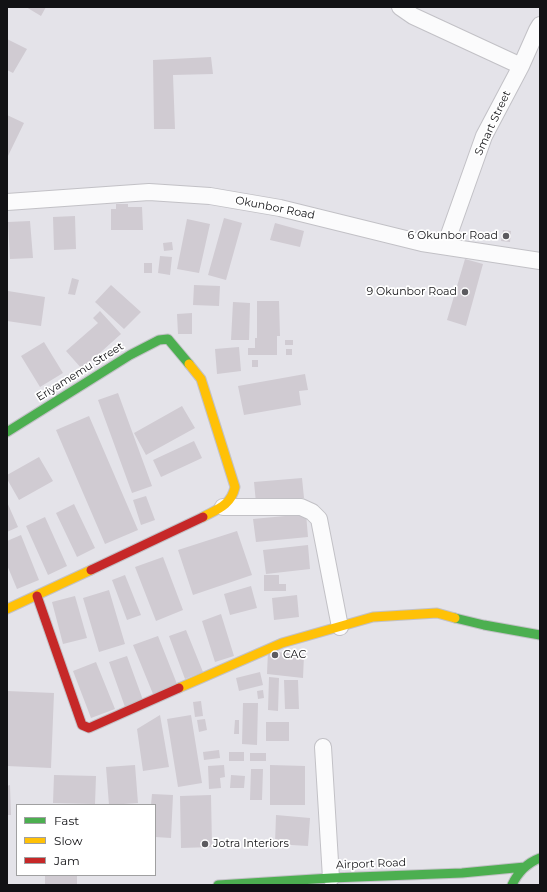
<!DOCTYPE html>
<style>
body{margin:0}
#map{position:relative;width:547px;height:892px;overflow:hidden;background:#e4e3e9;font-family:Montserrat,sans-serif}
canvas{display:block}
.frame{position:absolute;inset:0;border:8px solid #121215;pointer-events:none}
.legend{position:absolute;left:16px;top:804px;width:140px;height:72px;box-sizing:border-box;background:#fff;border:1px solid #a0a0a1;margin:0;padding:5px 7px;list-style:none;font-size:12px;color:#121215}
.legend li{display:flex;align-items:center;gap:8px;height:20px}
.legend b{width:20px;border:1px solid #a0a0a1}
</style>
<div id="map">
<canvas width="547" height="892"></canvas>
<div class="frame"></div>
<ul class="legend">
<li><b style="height:5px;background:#4caf50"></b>Fast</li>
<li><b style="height:5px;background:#ffc107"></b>Slow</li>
<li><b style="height:5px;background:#c62828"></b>Jam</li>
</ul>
</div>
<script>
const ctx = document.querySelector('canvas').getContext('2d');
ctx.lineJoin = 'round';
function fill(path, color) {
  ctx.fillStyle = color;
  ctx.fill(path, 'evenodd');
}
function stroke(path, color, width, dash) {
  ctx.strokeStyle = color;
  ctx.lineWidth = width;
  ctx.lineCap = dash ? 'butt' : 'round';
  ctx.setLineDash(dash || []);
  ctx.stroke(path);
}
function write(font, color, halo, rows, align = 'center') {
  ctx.font = font + ' Montserrat,sans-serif';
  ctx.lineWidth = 3.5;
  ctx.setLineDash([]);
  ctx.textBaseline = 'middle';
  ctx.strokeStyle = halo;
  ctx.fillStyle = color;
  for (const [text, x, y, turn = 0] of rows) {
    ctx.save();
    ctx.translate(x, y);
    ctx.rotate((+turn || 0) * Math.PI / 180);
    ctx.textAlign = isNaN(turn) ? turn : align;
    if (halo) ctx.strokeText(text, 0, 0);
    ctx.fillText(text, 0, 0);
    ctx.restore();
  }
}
const building = new Path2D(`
 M26,7h20l-5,9z
 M7,39l20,10 -14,24 -6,-3z
 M211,57l2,17 -40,1 2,54h-21l-1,-69z
 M7,115l17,8 -17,35z
 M116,204h12v3h14l1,23h-32v-21h5z
 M75,216l1,33 -22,1 -1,-33z
 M224,218l18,5 -16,57 -18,-5z
 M187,219l23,5 -11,49 -22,-4z
 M30,221l3,37 -23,1 -2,-37z
 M275,223l29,8 -4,16 -30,-7z
 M503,230l8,1 -1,11 -9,-1z
 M172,242l1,8 -9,1 -1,-8z
 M160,256l12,1 -2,18 -12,-2z
 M465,259l18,5 -17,62 -19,-6z
 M144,263h8v10h-8z
 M72,278l7,2 -4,15 -7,-1z
 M111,285l30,27 -17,17 -29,-27z
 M194,285l26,1 -1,20 -26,-1z
 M8,291l37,6 -4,29 -34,-5z
 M257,301h22l1,35h-3v19h-29v-7h7v-10h2z
 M233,302l17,1 -1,37h-18z
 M100,311l21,23 -39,35 -16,-18 32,-28 -5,-5z
 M192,313v21h-14l-1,-20z
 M285,340h8v5h-8z
 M44,342l19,31 -23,14 -19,-31z
 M239,347l2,24 -24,3 -2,-25z
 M286,349h6v6h-6z
 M252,360h6v7h-6z
 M305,374l3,16 -9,1 2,14 -57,10 -6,-29z
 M118,393l34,93 -20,7 -34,-93z
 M182,406l13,22 -49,27 -12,-22z
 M89,416l49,114 -33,14 -49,-114z
 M194,441l8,17 -41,19 -8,-17z
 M39,457l14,24 -34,19 -12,-21v-4z
 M302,478l2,20 -48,5 -2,-21z
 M146,496l9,24 -14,5 -8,-25z
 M7,502l11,25 -11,5z
 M74,504l21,44 -18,9 -21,-44z
 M306,514l2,23 -52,5 -3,-23z
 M45,517l22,49 -19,9 -22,-49z
 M237,531l15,44 -59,20 -15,-45z
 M21,535l18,45 -22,9 -10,-24v-24z
 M308,545l2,24 -44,5 -3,-24z
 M163,557l20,53 -27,11 -21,-54z
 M125,575l16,40 -14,5 -15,-40z
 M264,575h15v9h7v7h-22z
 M251,586l6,22 -27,7 -6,-21z
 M109,590l16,54 -26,8 -16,-54z
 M297,595l2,22 -25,3 -2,-22z
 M75,596l12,42 -24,6 -11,-42z
 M221,614l13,42 -19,6 -13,-41z
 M186,630l17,42 -18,7 -16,-43z
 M158,636l19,48 -24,10 -20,-49z
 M268,651l36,4 -1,23 -36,-4z
 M127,656l16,44 -18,7 -16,-45z
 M96,662l19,47 -24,9 -18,-47z
 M260,672l3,13 -24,6 -3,-13z
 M269,677l10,1 -1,33 -10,-1z
 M284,680h14l1,29h-14z
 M263,690l1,8 -6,1 -1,-8z
 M7,691l47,2 -3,75 -44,-2z
 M201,701l2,15 -8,1 -2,-15z
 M243,703h15l-1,42 -15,-1z
 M160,715l9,52 -26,4 -6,-42z
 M191,715l11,68 -24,4 -11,-68z
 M205,719l2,11 -8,2 -2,-12z
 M235,720h4v14h-5z
 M266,722h23v19h-23z
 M219,750l1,8 -16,2 -1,-8z
 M229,752h15v9h-15z
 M250,753h16v8h-16z
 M135,765l3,38 -29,2 -3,-38z
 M224,765l1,12 -5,1 1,10 -12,1 -1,-23z
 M270,765l35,1v39h-35z
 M251,769h12l-1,31h-12z
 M54,775l42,1 -1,28 -42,-1z
 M231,775l14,1 -1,12h-14z
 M10,785l1,30h-4v-29z
 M152,794l21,1 -2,43 -16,-1v-32h-4z
 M211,795l1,52 -31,1 -1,-52z
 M276,815l34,3 -2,28 -33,-2z
 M45,875h32v10h-32z`);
const street = new Path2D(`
 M400,7l13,9 108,50
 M7,202l142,-10 61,4 70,12 142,35 118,18
 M445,246l39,-110 37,-70 16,-36 3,-5
 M223,507h78l11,5 7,7 21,108
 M323,747l8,131`);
const fast = new Path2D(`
 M7,432l123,-77 29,-15 9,-1 21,25
 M455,618l29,7 56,10
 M218,885l113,-7 131,-5 63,-6
 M512,885c6,-13 15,-22 28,-27`);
const slow = new Path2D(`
 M189,364l12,15 34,108c-4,18 -17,22 -32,30
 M7,609l84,-39
 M179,688l103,-45 91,-26 64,-4 18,5`);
const jam = new Path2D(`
 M91,570l112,-53
 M37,596l45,129 7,3 90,-40`);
const markers = [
 [506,236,4,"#5c5b5f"],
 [465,292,4,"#5c5b5f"],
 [275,655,4,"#5c5b5f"],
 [205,844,4,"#5c5b5f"]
];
const streetNames = [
 ["Smart Street",493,123,-65],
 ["Okunbor Road",275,208,11],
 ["Eriyamemu Street",80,372,-32],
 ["Airport Road",371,864,-2]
];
const poiNames = [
 ["6 Okunbor Road",498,236],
 ["9 Okunbor Road",457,292],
 ["CAC",283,655,"left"],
 ["Jotra Interiors",213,844,"left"]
];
fill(building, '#d0cbd2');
stroke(street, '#c2c1c6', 18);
stroke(fast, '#c2c1c6', 11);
stroke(slow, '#c2c1c6', 11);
stroke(jam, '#c2c1c6', 11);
stroke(street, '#fbfbfc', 16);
stroke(fast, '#4caf50', 9);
stroke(slow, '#ffc107', 9);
stroke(jam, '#c62828', 9);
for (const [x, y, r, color] of markers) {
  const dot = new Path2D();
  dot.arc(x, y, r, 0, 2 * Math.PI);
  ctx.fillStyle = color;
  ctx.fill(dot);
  stroke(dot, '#fff', 1.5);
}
write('11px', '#121215', '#fff', streetNames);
write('11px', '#121215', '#fff', poiNames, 'right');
</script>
